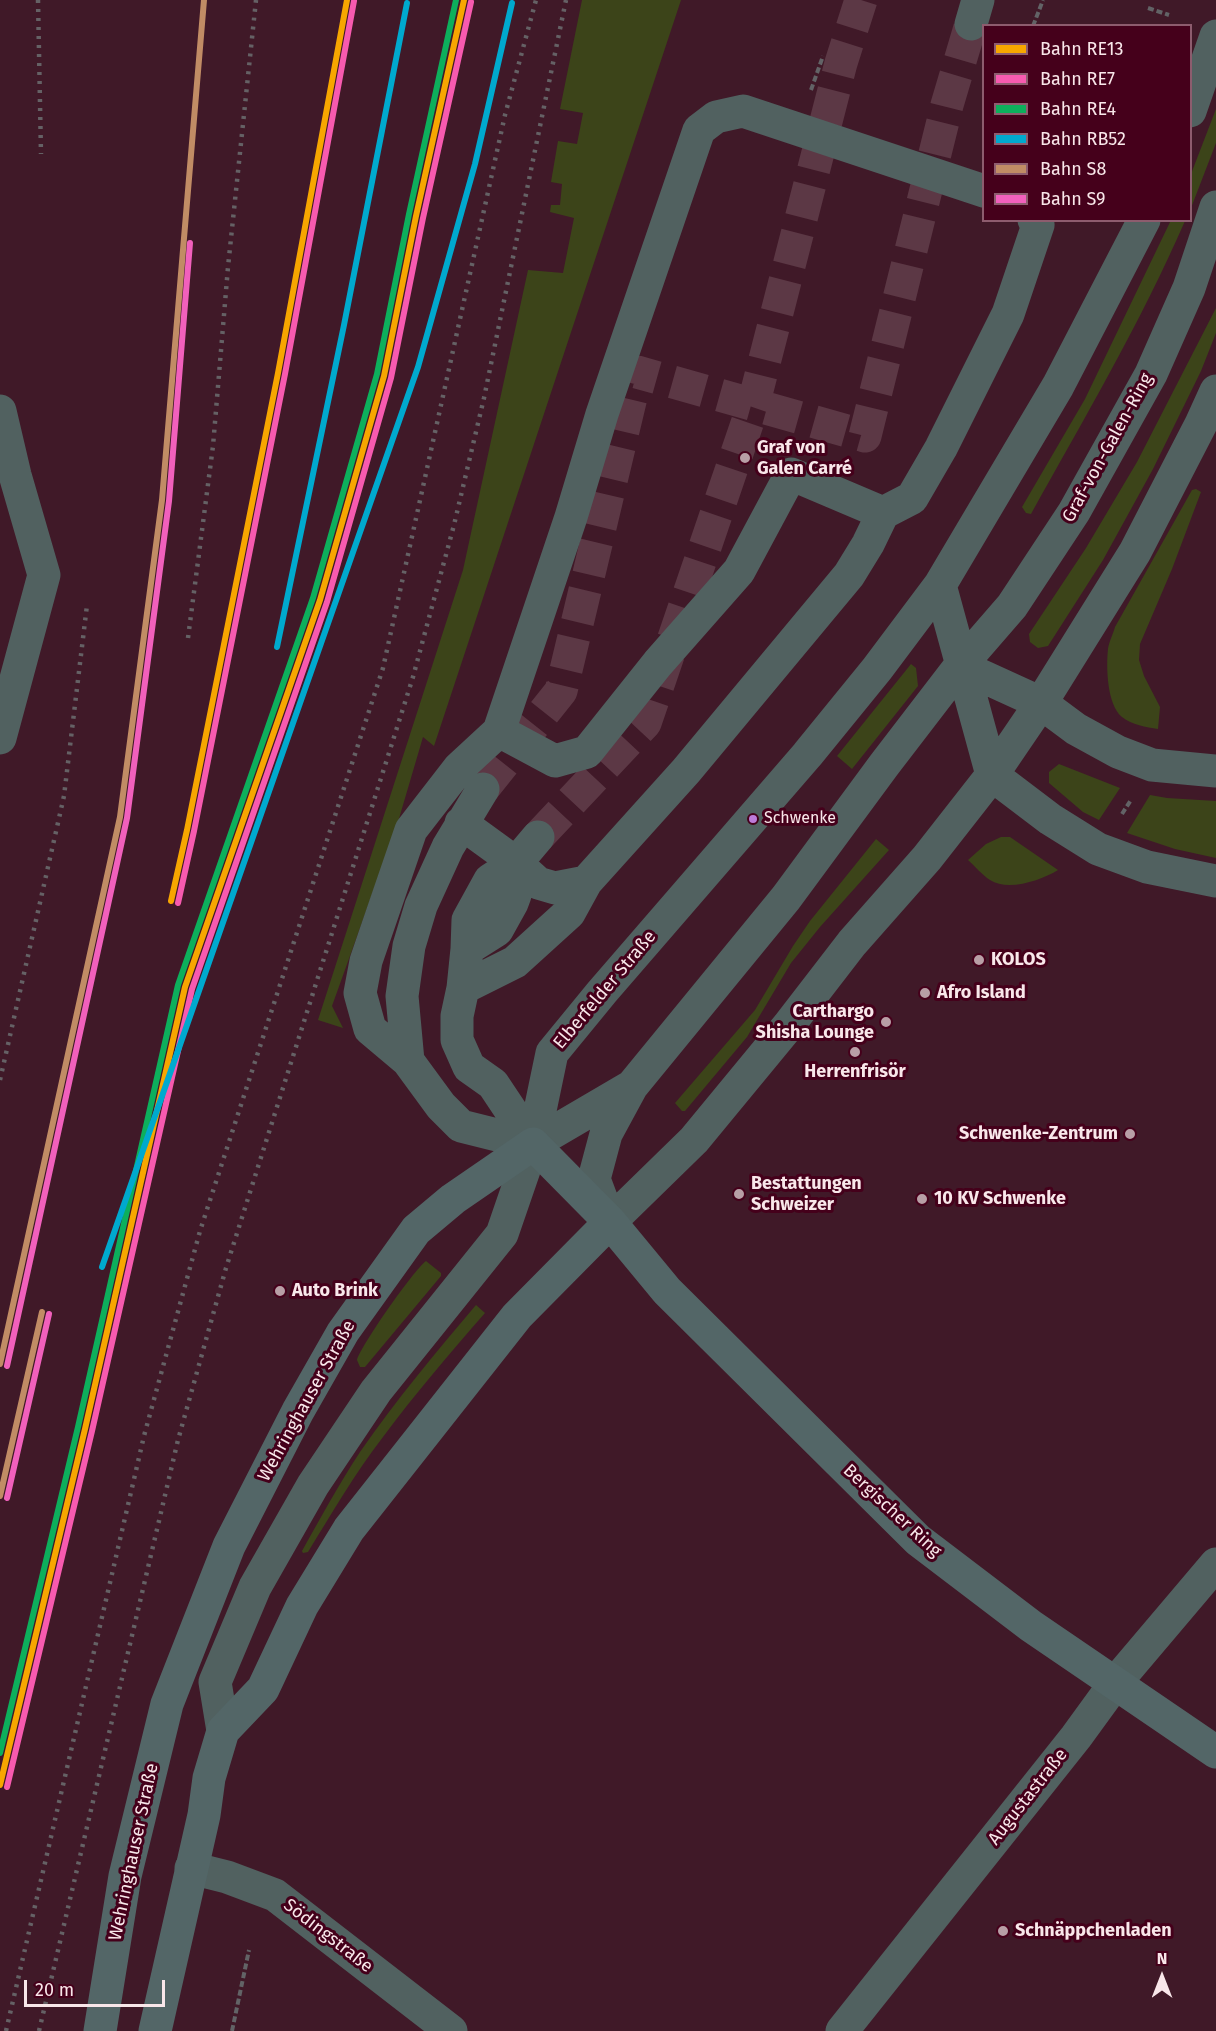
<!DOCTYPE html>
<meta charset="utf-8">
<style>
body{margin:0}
#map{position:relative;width:1216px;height:2031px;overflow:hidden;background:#401928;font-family:"Fira Sans",sans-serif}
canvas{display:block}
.legend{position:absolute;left:982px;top:24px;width:210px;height:198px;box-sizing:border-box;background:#45001b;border:2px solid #8d5c6e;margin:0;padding:8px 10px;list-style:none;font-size:18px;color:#f9e7ea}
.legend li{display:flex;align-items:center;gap:12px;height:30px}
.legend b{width:30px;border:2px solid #8d5c6e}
.north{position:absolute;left:1132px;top:1947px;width:60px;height:60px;-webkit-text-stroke:4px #45001b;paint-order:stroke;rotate:0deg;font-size:16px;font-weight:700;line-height:24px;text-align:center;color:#f9e7ea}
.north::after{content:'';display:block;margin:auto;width:21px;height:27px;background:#f9e7ea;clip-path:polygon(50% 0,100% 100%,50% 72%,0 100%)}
.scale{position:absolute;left:24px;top:1980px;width:141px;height:27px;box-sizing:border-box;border:3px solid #f9e7ea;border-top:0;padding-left:8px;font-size:18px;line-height:21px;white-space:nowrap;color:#f9e7ea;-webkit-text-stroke:4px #45001b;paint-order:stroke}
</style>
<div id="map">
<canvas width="1216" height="2031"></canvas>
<ul class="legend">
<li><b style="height:8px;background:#f7a600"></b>Bahn RE13</li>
<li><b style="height:8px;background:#f75aaf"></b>Bahn RE7</li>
<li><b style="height:8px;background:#0daf5c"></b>Bahn RE4</li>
<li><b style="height:8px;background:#00a9ce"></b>Bahn RB52</li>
<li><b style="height:8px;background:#c18c65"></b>Bahn S8</li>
<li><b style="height:8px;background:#f160bc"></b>Bahn S9</li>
</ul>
<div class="north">N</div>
<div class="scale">20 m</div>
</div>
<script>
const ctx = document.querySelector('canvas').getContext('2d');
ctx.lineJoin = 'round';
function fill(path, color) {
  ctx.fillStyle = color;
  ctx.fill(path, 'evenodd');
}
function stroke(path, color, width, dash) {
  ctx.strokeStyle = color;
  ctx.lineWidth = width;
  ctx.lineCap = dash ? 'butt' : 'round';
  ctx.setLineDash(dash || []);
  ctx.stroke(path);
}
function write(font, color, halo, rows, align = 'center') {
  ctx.font = font + ' "Fira Sans",sans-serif';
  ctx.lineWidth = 6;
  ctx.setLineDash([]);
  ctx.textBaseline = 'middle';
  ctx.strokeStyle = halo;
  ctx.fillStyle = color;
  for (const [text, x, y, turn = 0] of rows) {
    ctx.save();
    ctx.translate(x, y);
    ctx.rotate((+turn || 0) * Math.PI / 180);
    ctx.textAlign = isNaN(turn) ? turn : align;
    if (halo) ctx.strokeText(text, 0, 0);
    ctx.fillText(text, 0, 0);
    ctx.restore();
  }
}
const green = new Path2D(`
 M582,0h99l-247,746 -11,-9 -25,85 -66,184 11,22 -25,-8 145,-450 65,-300 35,3 11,-55 -24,-6 1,-7h9l2,-21 -11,-2 7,-41 19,3 6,-31 -23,-4z
 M1216,109v34l-25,65v-34z
 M1171,220l14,1c-44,101 -100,196 -154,293l-5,-1 -4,-6 63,-108z
 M1216,308v25l-15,38 -48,98 -50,91 -55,86 -10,2 -8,-6 -1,-8 57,-86 51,-86z
 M1196,489l5,3 -29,77 -32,75 -1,16 5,16 16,31 -2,22c-12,-2 -26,-4 -36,-12 -15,-12 -16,-50 -14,-68 1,-7 5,-15 7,-22l77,-137z
 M911,664l5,4 2,18 -66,83 -15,-13z
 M1059,764l61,24 -21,32 -16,-8 -34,-29v-11z
 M1150,795l17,3 49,3v57l-41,-9 -48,-16z
 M1001,837h9l48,33c-16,10 -50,22 -68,10 -8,-5 -15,-14 -22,-20l18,-16z
 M876,839l13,11 -69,77 -29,36 -44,74 -62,74h-3l-7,-8 80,-93 38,-64 17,-25z
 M426,1261l15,12v3l-76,91h-5l-3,-7c5,-16 56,-89 69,-99z
 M476,1305l9,8c-35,40 -70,81 -102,124 -28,36 -51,76 -75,115l-5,1 -1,-2c19,-34 37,-67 58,-99 36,-52 76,-100 116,-147z`);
const minorTunnel = new Path2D(`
 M483,789l78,-98 76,-319 228,64 82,-331 24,-81
 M538,837l107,-114 108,-317 88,-343 20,-63`);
const path = new Path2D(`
 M1148,8l21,7
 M1033,26l10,-26
 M811,90l12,-34
 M1122,814l9,-14
 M232,2031l17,-81`);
const minor = new Path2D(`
 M971,24l7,-24
 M1190,111l26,-75
 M0,411l15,64 29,100 -44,163
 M940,585l52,190 58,44 48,30 49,18 69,14
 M960,666l81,37 35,26 42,23 34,13 64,6
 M499,731l56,30 32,-9 71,-89 81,-92 52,-97 92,39
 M483,789l-35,58 -27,59 -12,40 -7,50 6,65 33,45 20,20 72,18
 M461,823l55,40 22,20 17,5 31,-6
 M467,949l30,-19 15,-27 3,-8 1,-32
 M463,988l52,-26 54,-49 17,-31 100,-111 163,-196 19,-31 15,-31 29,-15 29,-50 67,-134 30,-89 -4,-5
 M408,1061l-38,-32 -10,-36 6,-32 45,-131 48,-62 40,-37 72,-214 31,-103 97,-284 17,-13 27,-6 241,80
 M632,1086l-26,48 -12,45 16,43 84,-82 94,-114 64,-83 75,-85 65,-83 49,-72 94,-151 66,-128 15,-33
 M533,1144l99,-58 154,-188 98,-133 76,-99 52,-60 62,-94 77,-138 38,-86 27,-81
 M533,1144l-40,-60 -24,-17 -12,-27v-24l6,-28 4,-39 1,-29 22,-40 26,-17 22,-26
 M223,1731l-8,-49 40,-95 58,-102 63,-94 126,-157 31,-90 19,-91 50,-61 205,-237 70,-86 63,-84 118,-199 86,-166
 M191,1868l36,9 48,18 176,136
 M842,2031l234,-294 40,-55 100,-118`);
const major = new Path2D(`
 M100,2031l25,-155 42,-172 62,-158 69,-135 45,-79 73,-102 37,-31 80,-55 77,78 57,69 251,249 113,86 185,126
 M155,2031l49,-216 5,-37 14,-47 40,-42 39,-83 47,-77 168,-213 93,-94`);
const rail = new Path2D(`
 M38,0l3,154
 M188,638l25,-192 15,-179 28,-267
 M0,1080l64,-284 23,-191
 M6,2031l138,-595 56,-205 183,-563 122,-553 31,-115
 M39,2031l139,-591 48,-172 187,-591 41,-152 30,-127 82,-398`);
const rail1 = new Path2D(`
 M171,901l16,-71 91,-457 69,-373
 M0,1785l85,-356 100,-442 135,-387 64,-224 32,-160 48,-216`);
const rail2 = new Path2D(`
 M178,903l16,-72 91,-457 69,-373
 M7,1787l85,-356 100,-442 135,-387 64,-224 32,-160 48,-216`);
const rail3 = new Path2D(`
 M0,1753l78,-326 100,-442 135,-387 64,-224 32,-160 47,-214`);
const rail4 = new Path2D(`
 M277,647l67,-322 63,-322
 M102,1267l316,-900 57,-203 37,-161`);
const rail5 = new Path2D(`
 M0,1364l120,-547 42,-317 42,-500
 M0,1496l42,-184`);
const rail6 = new Path2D(`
 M7,1366l120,-548 42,-317 21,-258
 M7,1498l42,-184`);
const markers = [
 [745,458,6,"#b89fa6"],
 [753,819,5,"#bd7bd9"],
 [979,960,6,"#b89fa6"],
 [925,993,6,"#b89fa6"],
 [886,1022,6,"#b89fa6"],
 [855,1052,6,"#b89fa6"],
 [1130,1134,6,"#b89fa6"],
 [739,1194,6,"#b89fa6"],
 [922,1199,6,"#b89fa6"],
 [280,1291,6,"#b89fa6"],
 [1003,1931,6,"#b89fa6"]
];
const busNames = [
 ["Schwenke",764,819]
];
const poiNames = [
 ["Graf von",757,448],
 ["Galen Carré",757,469],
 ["KOLOS",991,960],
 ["Afro Island",937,993],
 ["Carthargo",874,1012,"right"],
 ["Shisha Lounge",874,1033,"right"],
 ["Herrenfrisör",855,1072,"center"],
 ["Schwenke-Zentrum",1118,1134,"right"],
 ["Bestattungen",751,1184],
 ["Schweizer",751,1205],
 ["10 KV Schwenke",934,1199],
 ["Auto Brink",292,1291],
 ["Schnäppchenladen",1015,1931]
];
const streetNames = [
 ["Graf-von-Galen-Ring",1108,448,-61],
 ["Elberfelder Straße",605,990,-50],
 ["Wehringhauser Straße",307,1401,-61],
 ["Bergischer Ring",892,1511,43],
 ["Augustastraße",1028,1797,-52],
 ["Wehringhauser Straße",134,1852,-78],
 ["Södingstraße",328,1936,38]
];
fill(green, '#3c4419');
stroke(minorTunnel, '#5c3845', 33, [33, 16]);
stroke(path, '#626366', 4, [6, 3]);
stroke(minor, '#516160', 33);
stroke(major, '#536667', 33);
stroke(rail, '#656165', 4.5, [3, 6]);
stroke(rail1, '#f7a600', 6);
stroke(rail2, '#f75aaf', 6);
stroke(rail3, '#0daf5c', 6);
stroke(rail4, '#00a9ce', 6);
stroke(rail5, '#c18c65', 6);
stroke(rail6, '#f160bc', 6);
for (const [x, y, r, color] of markers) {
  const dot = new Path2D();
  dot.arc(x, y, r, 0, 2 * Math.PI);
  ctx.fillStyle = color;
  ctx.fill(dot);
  stroke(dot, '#45001b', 2);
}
write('16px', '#f9e7ea', '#45001b', busNames, 'left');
write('bold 18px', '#f9e7ea', '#45001b', poiNames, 'left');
write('18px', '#f9e7ea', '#45001b', streetNames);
</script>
